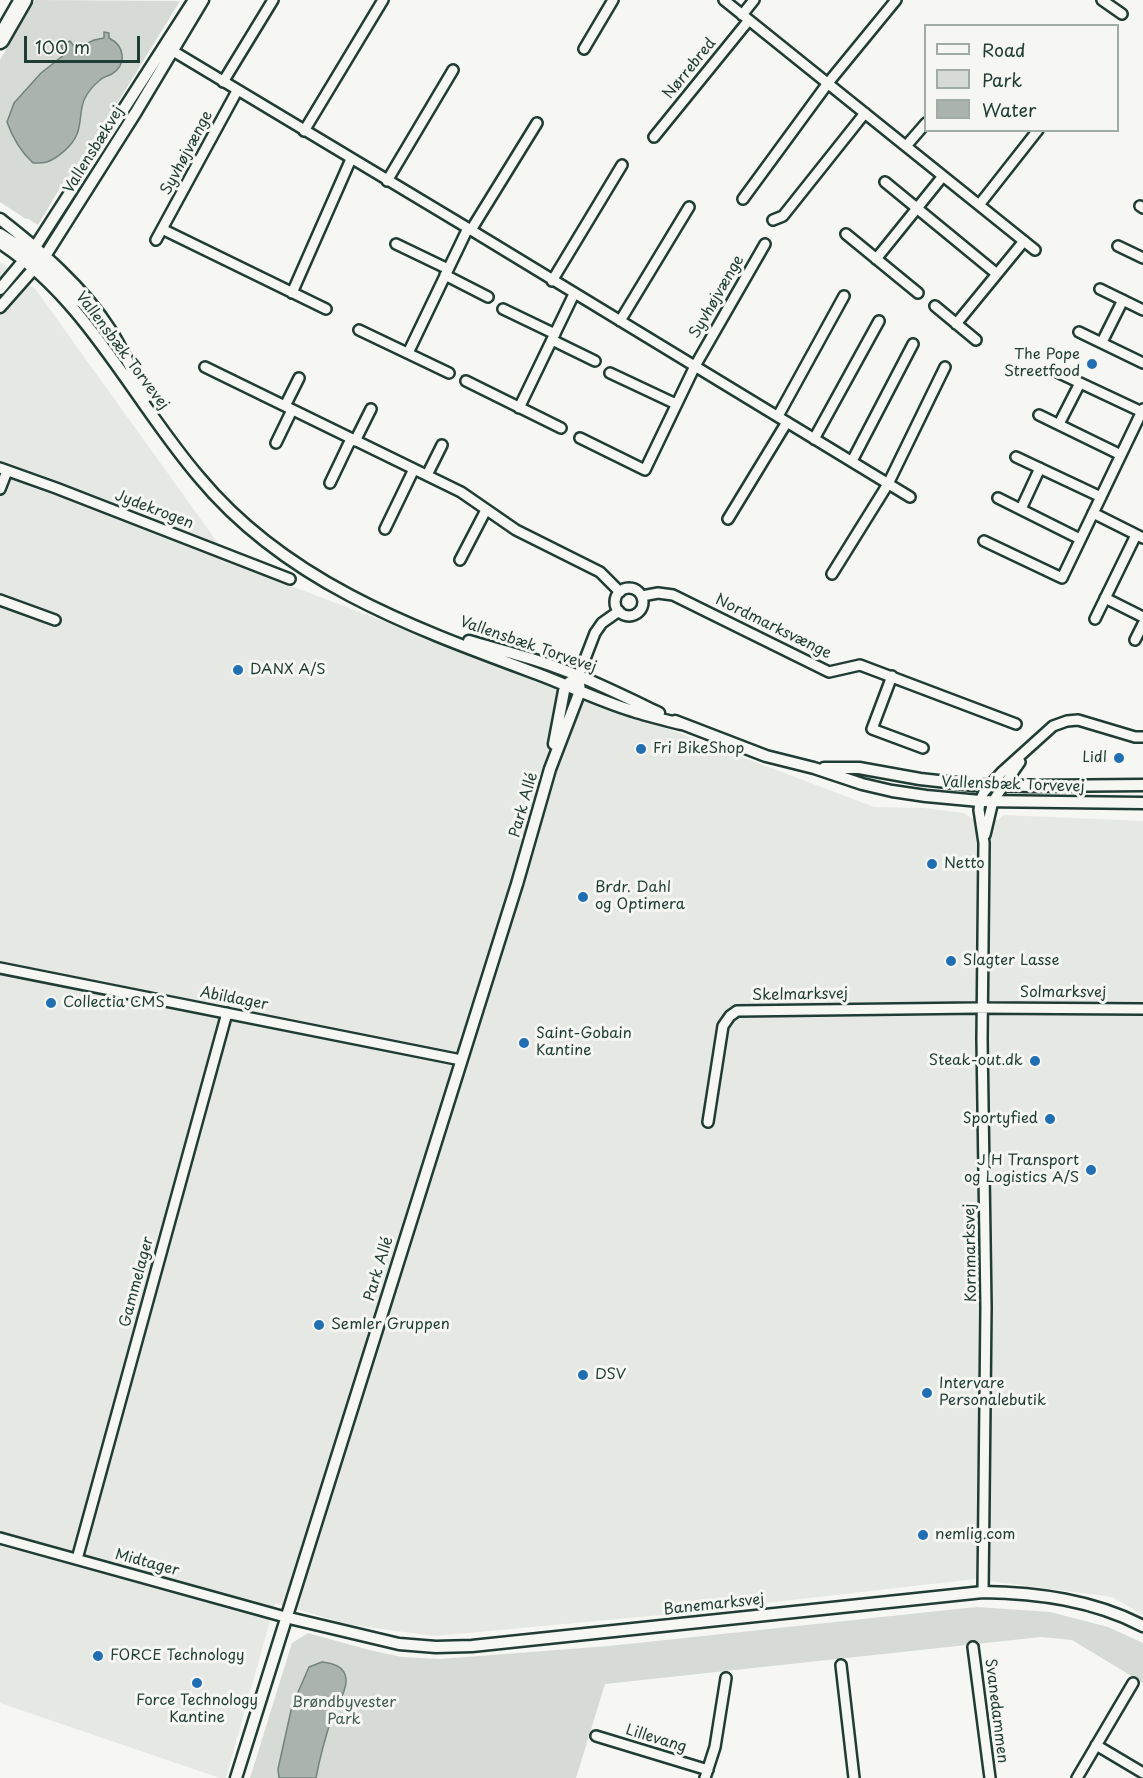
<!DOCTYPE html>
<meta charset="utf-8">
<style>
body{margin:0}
#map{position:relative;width:1143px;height:1778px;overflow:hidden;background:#f6f6f2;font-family:"Playpen Sans",sans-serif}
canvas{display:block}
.legend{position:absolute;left:924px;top:24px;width:195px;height:108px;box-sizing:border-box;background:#f6f6f2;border:2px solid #a0aca6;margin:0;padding:8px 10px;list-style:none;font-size:18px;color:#1f3d34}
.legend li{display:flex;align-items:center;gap:12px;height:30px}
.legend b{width:30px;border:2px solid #a0aca6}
.scale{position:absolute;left:24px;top:36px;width:116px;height:27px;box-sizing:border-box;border:3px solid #1f3d34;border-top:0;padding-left:8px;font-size:18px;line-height:21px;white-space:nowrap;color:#1f3d34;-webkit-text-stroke:4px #f6f6f2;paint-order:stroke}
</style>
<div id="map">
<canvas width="1143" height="1778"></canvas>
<ul class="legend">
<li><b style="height:8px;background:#f6f6f2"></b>Road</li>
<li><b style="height:16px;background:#d6dbd6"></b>Park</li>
<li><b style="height:16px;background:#aab3ae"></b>Water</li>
</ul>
<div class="scale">100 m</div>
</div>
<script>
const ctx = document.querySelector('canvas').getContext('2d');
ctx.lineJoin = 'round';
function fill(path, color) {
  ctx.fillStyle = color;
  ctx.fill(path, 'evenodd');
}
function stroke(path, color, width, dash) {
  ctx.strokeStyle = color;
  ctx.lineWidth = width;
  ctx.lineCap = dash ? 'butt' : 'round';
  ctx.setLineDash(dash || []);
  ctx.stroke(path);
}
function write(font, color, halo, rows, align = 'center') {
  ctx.font = font + ' "Playpen Sans",sans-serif';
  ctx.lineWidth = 6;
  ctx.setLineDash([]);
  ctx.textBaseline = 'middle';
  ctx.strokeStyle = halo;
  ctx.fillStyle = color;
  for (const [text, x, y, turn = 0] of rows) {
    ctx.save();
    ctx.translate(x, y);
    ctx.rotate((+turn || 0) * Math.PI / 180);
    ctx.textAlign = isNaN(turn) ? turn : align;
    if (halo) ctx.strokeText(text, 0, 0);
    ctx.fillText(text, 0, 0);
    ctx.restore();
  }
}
const built = new Path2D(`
 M0,262l36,28 197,274 641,243 50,1 40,5 7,5 27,2 6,-5 139,6v794l-31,-18 -137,-18 -314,36 -226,21 -84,-11 -76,-22 -49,175h-6l-220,-75z`);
const green = new Path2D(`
 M35,0l145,1 -102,166 -14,14 -26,44 -11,-7 -1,1 -26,-17v-142z
 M976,1607l74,5 58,15 35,16v40l-71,-43 -31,-3 -436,47 -29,94h-326l42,-135 16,-10 61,17 33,7 38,2 169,-13z`);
const water = new Path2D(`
 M104,32l5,1v5c16,8 18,26 3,36 -4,2 -9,3 -12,6 -6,5 -12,12 -15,18 -6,12 -3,24 -8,36 -4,11 -19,24 -30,28 -4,1 -9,1 -14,1 -13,-12 -20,-24 -26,-41l7,-19 27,-30 24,-19 -4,-8 9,-5 6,8 18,-9 10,-2z
 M322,1662c11,1 23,5 24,17 1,12 -9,25 -13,35 -7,21 -13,42 -17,64h-37l-1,-9 14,-63 17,-39z`);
const minor = new Path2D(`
 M724,0l311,250
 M1102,0l20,14
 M742,15l12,-15
 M168,48l303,182 439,267
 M584,49l29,-49
 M223,82l50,-82
 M304,131l79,-131
 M654,137l95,-117
 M906,146l20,-23
 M387,181l66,-111
 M885,182l112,92
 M743,199l85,-116 68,-83
 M979,205l59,-75
 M1140,206l3,2
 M773,220l10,-4 82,-103
 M162,229l164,80
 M471,230l66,-107
 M846,234l72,59
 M156,240l81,-149
 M396,244l52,25
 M1118,246l25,12
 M876,259l67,-83
 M445,275l43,22
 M552,281l70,-116
 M1100,289l43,21
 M292,293l59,-134
 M935,306l41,34
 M503,309l52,25
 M620,321l69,-114
 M956,324l68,-83
 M359,330l90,43
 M1079,332l64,31
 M552,340l43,21
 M1102,342l21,-42
 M408,353l60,-125
 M205,367l256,125 55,38 84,42 20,20
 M610,373l66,31
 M1059,373l83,39
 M466,381l95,47
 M285,406l14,-28
 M519,408l55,-114
 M1039,415l82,40
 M778,416l66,-120
 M1059,424l21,-41
 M580,438l65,32 50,-104 70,-122
 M814,439l65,-118
 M355,441l16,-32
 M276,443l16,-33
 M1016,457l85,40
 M852,461l61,-117
 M0,468l56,20 234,91
 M427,475l15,-30
 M330,483l21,-44
 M0,489l7,-18
 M998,498l82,41
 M1021,509l19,-41
 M1093,513l50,25
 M728,519l59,-97
 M385,529l29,-60
 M984,541l78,37 81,-169
 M460,560l26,-50
 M832,574l56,-90 57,-117
 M615 602a14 14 0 1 1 28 0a14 14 0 1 1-28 0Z
 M642,596l16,-3 15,2 156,77 31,-7 156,59
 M1105,598l38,19
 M0,600l55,20
 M1095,619l41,-84
 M1135,640l8,-16
 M892,676l-20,53 51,19
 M578,677l17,-44 7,-10 17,-12
 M985,835l8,-34 27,-39
 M0,968l461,92
 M708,1122l15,-96 7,-10 7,-5 240,-3 166,1
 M0,1538l285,79
 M77,1559l150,-546
 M983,1592l3,-285 -4,-268 2,-196 -5,-33 1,-9 4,-9 18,-20 51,-46 14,-5 11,-1 57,17h8
 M973,1647l17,131
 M841,1665l13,113
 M596,1736l112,34
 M1096,1745l47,28
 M705,1778l10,-31 11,-69
 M1077,1778l56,-95`);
const tertiary = new Path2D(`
 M0,219c41,32 83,68 111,112 13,21 23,44 35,66
 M0,234l30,19 5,1
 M0,243c87,56 133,157 199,234 87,105 212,150 336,196 33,12 64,28 98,38 15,5 32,9 48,13
 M34,263h5l42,39
 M0,289l35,-42 159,-247
 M0,307l45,-51 91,-144 67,-112
 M469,641c16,5 33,9 49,14 49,13 95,36 141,58
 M675,721l91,35 48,12 48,16 30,7 34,5 54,5 163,2
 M554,744l10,-53 2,-6 4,-3
 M824,768h35l61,11 54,6 58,1 111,-1
 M285,1617l114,27 37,3 36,-1 511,-54c55,1 110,8 160,34
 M236,1778l281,-894 33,-115 30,-78 -2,-14`);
const motorway = new Path2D(`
 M0,40l23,-40`);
const markers = [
 [1092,364,6,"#1f6fb2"],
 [238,670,6,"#1f6fb2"],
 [641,749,6,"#1f6fb2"],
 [1119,758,6,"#1f6fb2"],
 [932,864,6,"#1f6fb2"],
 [583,897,6,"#1f6fb2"],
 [951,961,6,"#1f6fb2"],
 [51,1003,6,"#1f6fb2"],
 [524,1043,6,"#1f6fb2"],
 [1035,1061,6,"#1f6fb2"],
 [1050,1119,6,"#1f6fb2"],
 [1091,1170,6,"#1f6fb2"],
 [319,1325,6,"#1f6fb2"],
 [583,1375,6,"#1f6fb2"],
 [927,1393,6,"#1f6fb2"],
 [923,1535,6,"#1f6fb2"],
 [98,1656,6,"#1f6fb2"],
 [197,1683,6,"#1f6fb2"]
];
const streetNames = [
 ["Nørrebred",690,69,-51],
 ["Vallensbækvej",94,150,-58],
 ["Syvhøjvænge",187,153,-62],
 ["Syvhøjvænge",717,297,-60],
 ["Vallensbæk Torvevej",122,351,53],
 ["Jydekrogen",154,510,21],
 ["Nordmarksvænge",773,627,26],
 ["Vallensbæk Torvevej",528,645,19],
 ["Vallensbæk Torvevej",1013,785,2],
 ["Park Allé",524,805,-74],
 ["Solmarksvej",1063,993],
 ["Skelmarksvej",800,995,-1],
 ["Abildager",234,999,11],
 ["Kornmarksvej",971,1253,-91],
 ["Park Allé",379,1269,-73],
 ["Gammelager",137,1282,-75],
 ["Midtager",147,1563,15],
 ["Banemarksvej",714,1605,-6],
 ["Svanedammen",996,1711,83],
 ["Lillevang",656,1739,17]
];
const poiNames = [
 ["The Pope",1080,355,"right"],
 ["Streetfood",1080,372,"right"],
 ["DANX A/S",250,670],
 ["Fri BikeShop",653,749],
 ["Lidl",1107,758,"right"],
 ["Netto",944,864],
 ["Brdr. Dahl",595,888],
 ["og Optimera",595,905],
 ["Slagter Lasse",963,961],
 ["Collectia CMS",63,1003],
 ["Saint-Gobain",536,1034],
 ["Kantine",536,1051],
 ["Steak-out.dk",1023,1061,"right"],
 ["Sportyfied",1038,1119,"right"],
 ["J H Transport",1079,1161,"right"],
 ["og Logistics A/S",1079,1178,"right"],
 ["Semler Gruppen",331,1325],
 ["DSV",595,1375],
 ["Intervare",939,1384],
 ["Personalebutik",939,1401],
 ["nemlig.com",935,1535],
 ["FORCE Technology",110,1656],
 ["Force Technology",197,1701,"center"],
 ["Kantine",197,1718,"center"]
];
const parkNames = [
 ["Brøndbyvester",344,1703],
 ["Park",344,1720]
];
fill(built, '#e6e8e4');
fill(green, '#d6dbd6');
fill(water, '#aab3ae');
stroke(water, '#72847d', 1.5);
stroke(minor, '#1f3d34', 14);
stroke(tertiary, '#1f3d34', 15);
stroke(motorway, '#1f3d34', 21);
stroke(minor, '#f6f6f2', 9);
stroke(tertiary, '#f6f6f2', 10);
stroke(motorway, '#f6f6f2', 16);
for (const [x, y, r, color] of markers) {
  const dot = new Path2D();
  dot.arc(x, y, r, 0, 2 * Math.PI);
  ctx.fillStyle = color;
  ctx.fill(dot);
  stroke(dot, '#f6f6f2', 2);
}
write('15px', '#1f3d34', '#f6f6f2', streetNames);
write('15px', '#1f3d34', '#f6f6f2', poiNames, 'left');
write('15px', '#445d54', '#f6f6f2', parkNames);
</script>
